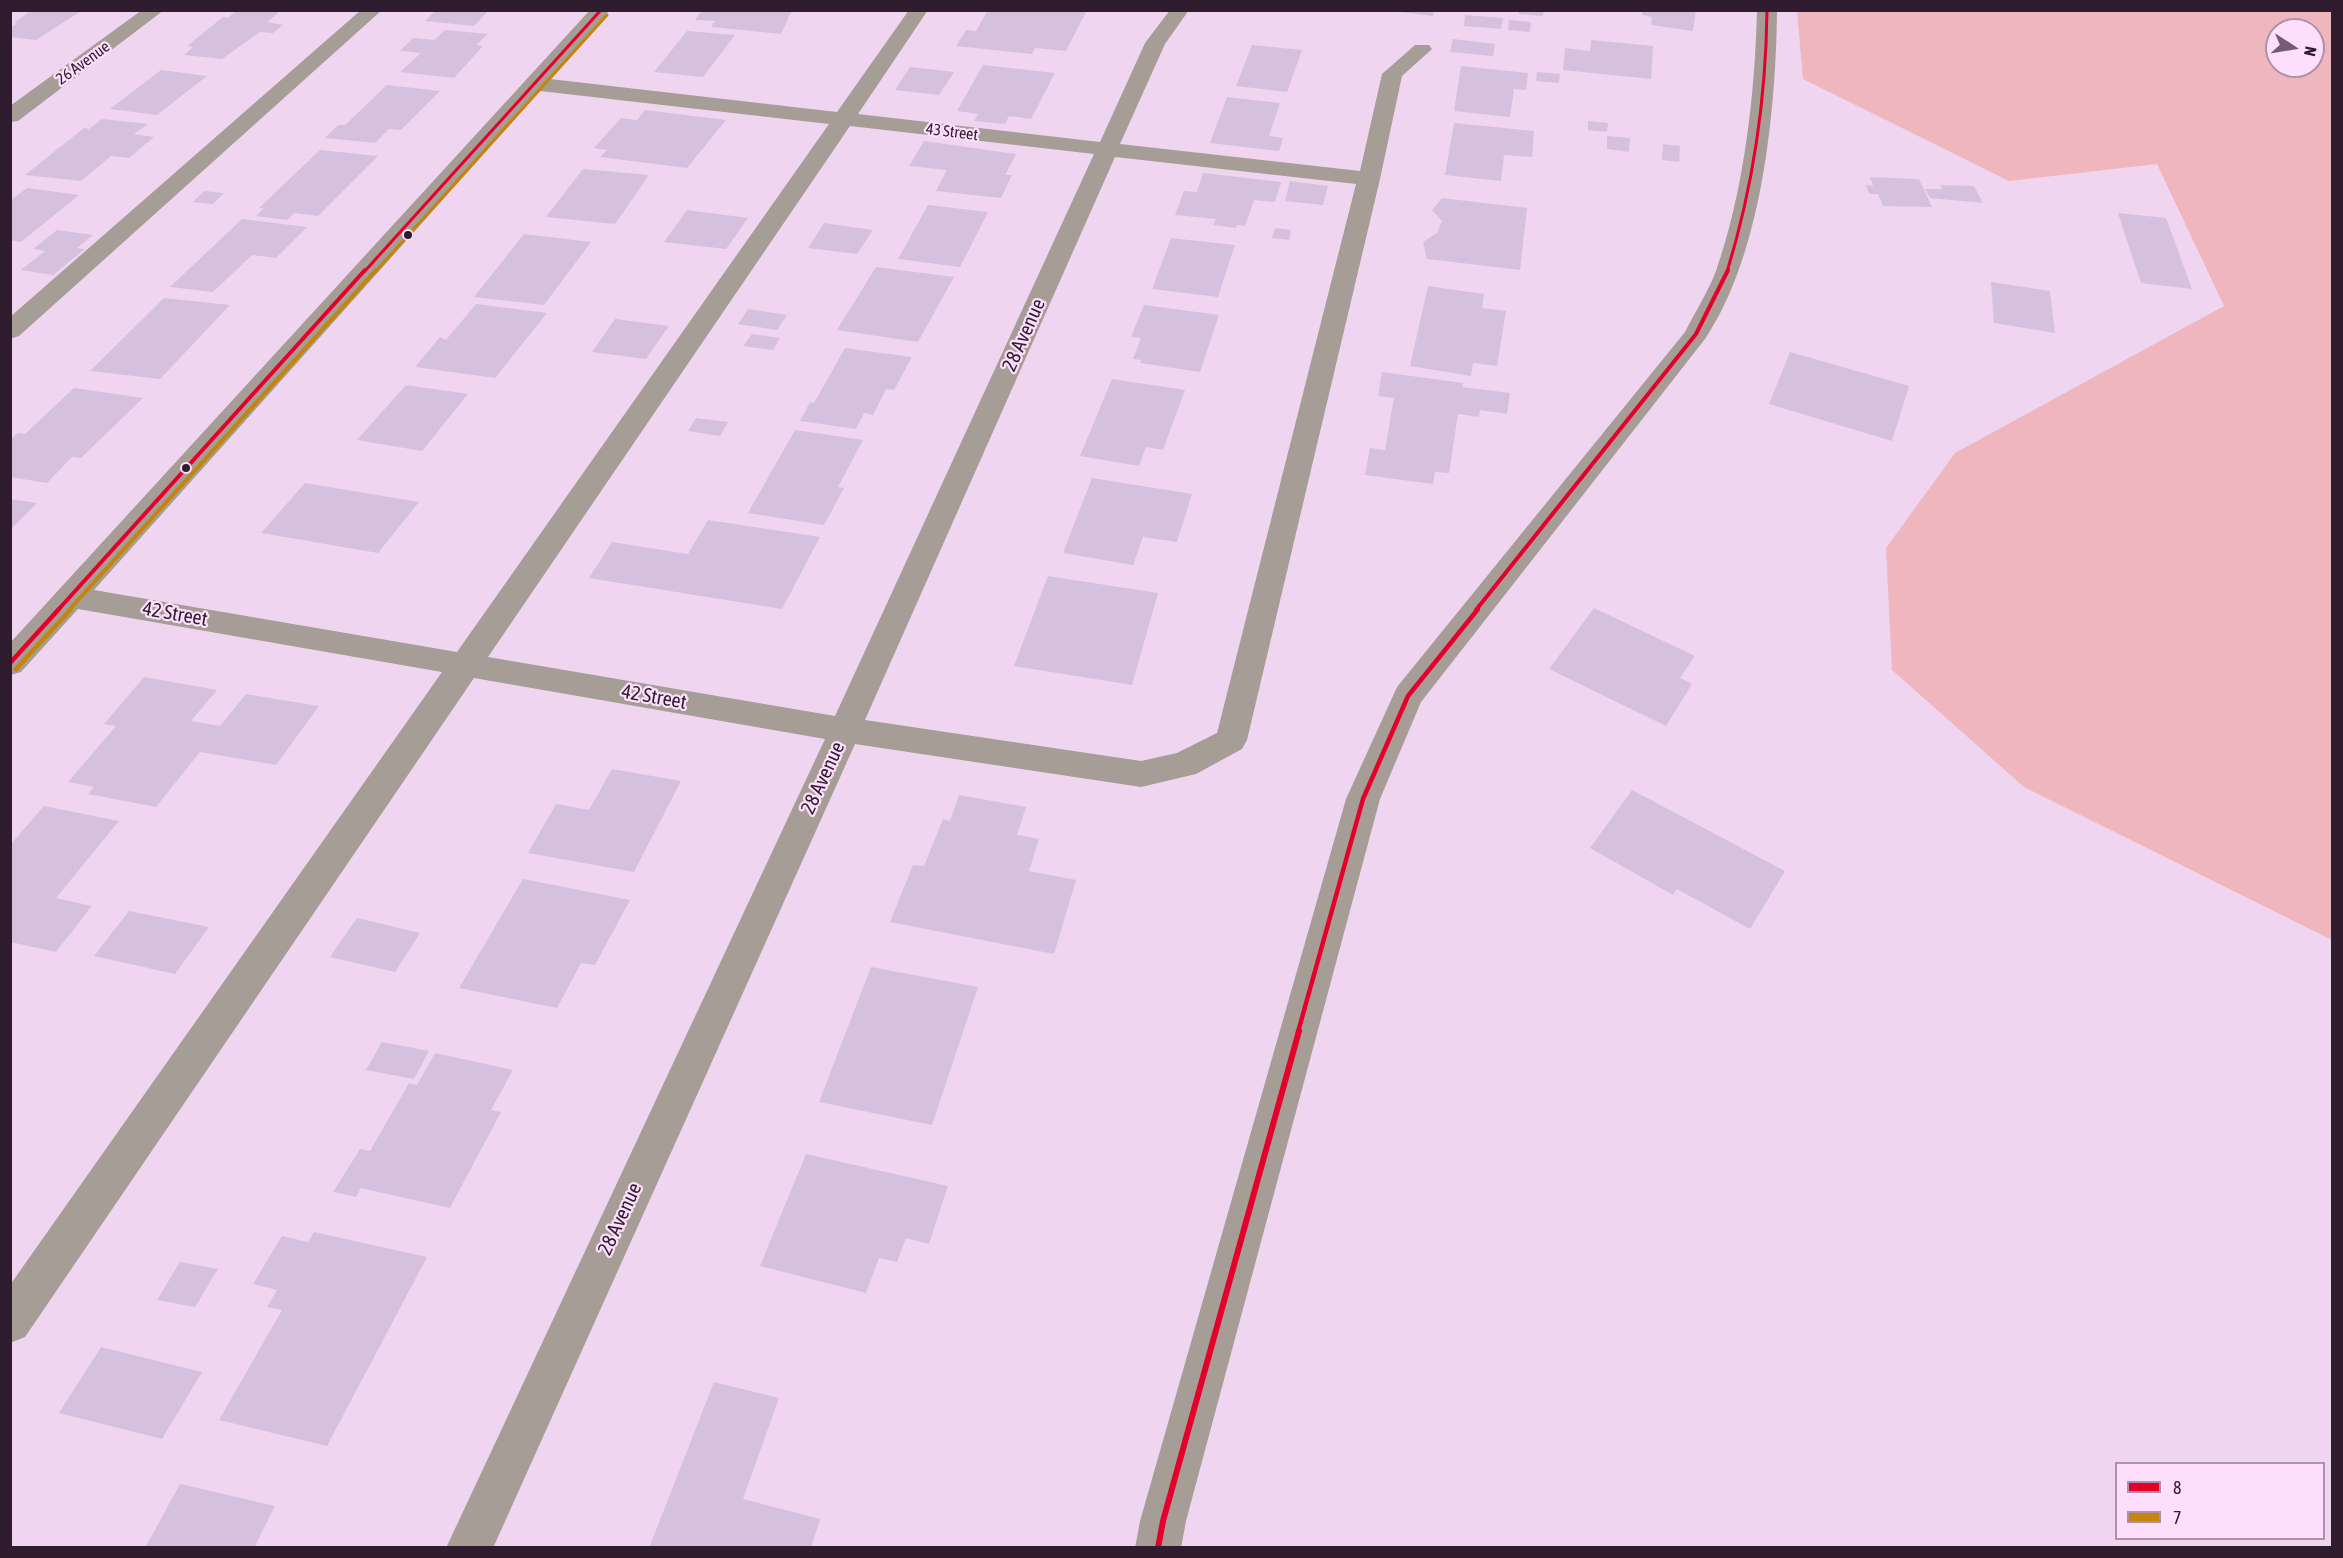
<!DOCTYPE html>
<style>
body{margin:0}
#map{position:relative;width:2343px;height:1558px;overflow:hidden;background:#f0d5f0;font-family:"Asap Condensed",sans-serif}
canvas{display:block}
.frame{position:absolute;inset:0;border:12px solid #2f1d2f;pointer-events:none}
.legend{position:absolute;left:2115px;top:1462px;width:210px;height:78px;box-sizing:border-box;background:#fddffc;border:2px solid #ab91aa;margin:0;padding:8px 10px;list-style:none;font-size:18px;color:#2f1d2f}
.legend li{display:flex;align-items:center;gap:12px;height:30px}
.legend b{width:30px;border:2px solid #ab91aa}
.north{position:absolute;left:2265px;top:18px;width:60px;height:60px;box-sizing:border-box;background:#fddffc;border:2px solid #ab91aa;border-radius:50%;rotate:102deg;font-size:16px;font-weight:700;line-height:24px;text-align:center;color:#2f1d2f}
.north::after{content:'';display:block;margin:auto;width:21px;height:27px;background:#735d73;clip-path:polygon(50% 0,100% 100%,50% 72%,0 100%)}
</style>
<div id="map">
<canvas width="2343" height="1558"></canvas>
<div class="frame"></div>
<ul class="legend">
<li><b style="height:8px;background:#e4002b"></b>8</li>
<li><b style="height:8px;background:#c5840c"></b>7</li>
</ul>
<div class="north">N</div>
</div>
<script>
const ctx = document.querySelector('canvas').getContext('2d');
ctx.lineJoin = 'round';
function fill(path, color) {
  ctx.fillStyle = color;
  ctx.fill(path, 'evenodd');
}
function stroke(path, color, width, dash) {
  ctx.strokeStyle = color;
  ctx.lineWidth = width;
  ctx.lineCap = dash ? 'butt' : 'round';
  ctx.setLineDash(dash || []);
  ctx.stroke(path);
}
function write(font, color, halo, rows, align = 'center') {
  ctx.font = font + ' "Asap Condensed",sans-serif';
  ctx.lineWidth = 4.5;
  ctx.setLineDash([]);
  ctx.textBaseline = 'middle';
  ctx.strokeStyle = halo;
  ctx.fillStyle = color;
  for (const [text, x, y, turn = 0] of rows) {
    ctx.save();
    ctx.translate(x, y);
    ctx.rotate((+turn || 0) * Math.PI / 180);
    ctx.textAlign = isNaN(turn) ? turn : align;
    if (halo) ctx.strokeText(text, 0, 0);
    ctx.fillText(text, 0, 0);
    ctx.restore();
  }
}
const green = new Path2D(`
 M1797,11h535v929l-308,-153 -132,-117 -6,-122 69,-95 269,-147 -67,-142 -148,17 -206,-102zM2277,30h36v36h-36z`);
const building = new Path2D(`
 M32,10h51l-47,30 -26,-3v-9l8,-5h-4z
 M237,10l42,2 -12,10 16,3 -10,8 -13,-1 -38,27 -38,-4 9,-8 -6,-1 36,-29 5,1z
 M436,10h53l-15,16 -49,-5z
 M702,10h90l-11,24 -70,-7 4,-6 -20,-1z
 M988,10h99l-21,41 -31,-3 -3,6 -76,-8 10,-16 10,1z
 M1383,10h51l-1,6z
 M1519,10h25l-1,6 -24,-2z
 M1643,10h53l-3,21 -42,-6 1,-8 -10,-2z
 M1465,15l38,3 -2,11 -37,-3z
 M1509,20l22,2 -1,10 -22,-2z
 M445,30l43,4 -12,11 7,1 -29,32 -54,-6 21,-19 -21,-2 13,-13 21,2z
 M687,31l48,4 -32,42 -49,-5z
 M1453,39l42,5 -2,12 -43,-4z
 M1591,40l62,6 -2,33 -88,-9 2,-22 25,3z
 M1252,45l50,5 -15,42 -51,-6z
 M983,65l72,8 -24,46 -22,-3 -4,8 -31,-3 4,-7 -21,-3z
 M1461,66l67,7 -2,17 -12,-1 -4,28 -56,-6z
 M910,67l44,5 -15,23 -44,-5z
 M161,70l46,6 -50,39 -47,-6z
 M1537,72l23,2 -1,9 -23,-2z
 M387,85l53,6 -39,39 -12,-1 -14,14 -50,-5 13,-13h7z
 M1227,97l53,6 -11,33 14,2 -4,13 -69,-8z
 M645,110l81,10 -39,48 -87,-11 7,-7 -13,-2 27,-30 16,2z
 M102,119l46,5 -14,10 20,3 -25,21 -18,-2 -30,25 -56,-6 59,-47 5,1z
 M1588,121l20,2 -1,9 -19,-2z
 M1454,123l80,8 -2,26 -28,-2 -3,26 -56,-6z
 M1607,136l23,2 -1,14 -22,-3z
 M924,141l92,13 -11,21h7l-11,23 -65,-7 11,-21 -38,-4z
 M1663,144l17,2 -1,16 -17,-2z
 M320,150l58,6 -60,60 -24,-3 -7,7 -31,-4 8,-8h-5z
 M583,169l66,6 -34,49 -69,-7z
 M1203,173l78,9 -6,20 -21,-2 -9,26 -8,-1 -1,3 -23,-3 3,-6 -41,-4 9,-24 13,1z
 M1870,177l49,2 13,28 -49,-1 -5,-12h-9l-3,-9 7,1z
 M1290,181l38,5 -5,19 -38,-4z
 M1940,185l34,1 9,17 -53,-5 -5,-9h17z
 M27,188l52,7 -58,47 -11,-2v-39z
 M204,191l20,2 -11,11 -20,-2z
 M1442,198l85,10 -7,62 -93,-11 -4,-17 14,-9 5,-12 -10,-11z
 M928,205l60,7 -28,55 -62,-8z
 M687,210l61,8 -22,31 -62,-7z
 M2118,213l48,5 26,71 -51,-6z
 M242,219l65,8 -31,31 -24,-3 -39,37 -43,-5z
 M824,223l49,7 -16,24 -49,-6z
 M1275,228l16,2 -2,10 -17,-2z
 M57,230l36,5 -16,13 8,1 -32,26 -32,-5 24,-19 -12,-2z
 M524,234l67,8 -47,63 -70,-8z
 M1171,238l64,7 -17,52 -66,-8z
 M876,267l78,10 -36,65 -81,-12z
 M1991,282l59,9 5,42 -61,-10z
 M1428,286l56,8 -2,14 24,3 -9,55 -24,-3 -2,13 -61,-10z
 M164,298l66,7 -70,74 -70,-8z
 M476,304l71,9 -52,65 -80,-11 25,-30 6,3z
 M1144,305l75,10 -19,57 -60,-9 1,-3 -8,-1 8,-21 -10,-1z
 M748,309l39,6 -10,15 -39,-6z
 M615,319l54,7 -23,33 -54,-7z
 M752,334l28,4 -7,12 -30,-4z
 M845,348l67,9 -18,33 -8,-1 -13,26 -9,-2 -8,16 -56,-8 10,-19 4,1z
 M1790,352l119,34 -17,55 -123,-37z
 M1382,372l81,11 -1,4 48,6 -3,21 -27,-4 -1,7 -21,-3 -9,59 -14,-1 -2,12 -68,-9 5,-27 15,2 9,-52 -16,-2z
 M1112,379l73,11 -22,60 -17,-3 -7,19 -59,-10z
 M406,385l62,9 -46,57 -65,-11z
 M74,388l69,10 -62,60 -9,-1 -25,26 -37,-6v-37l8,-7 7,1z
 M696,418l32,4 -8,14 -32,-5z
 M795,430l68,10 -25,47 6,1 -20,37 -76,-12z
 M1092,478l100,16 -15,48 -34,-5 -10,28 -70,-12z
 M305,483l114,19 -41,51 -117,-20z
 M10,499l27,4 -27,27z
 M708,520l112,17 -38,72 -193,-31 23,-36 76,12z
 M1048,576l110,17 -26,92 -118,-19z
 M1594,608l101,48 -15,22 12,6 -26,42 -117,-57z
 M144,677l73,13 -26,31 29,5 26,-32 73,12 -43,59 -76,-13 -44,55 -68,-13 6,-7 -26,-5 48,-56 -12,-2z
 M612,769l69,12 -47,91 -106,-19 28,-49 33,6z
 M1632,790l153,81 -35,58 -73,-40 -4,6 -83,-47z
 M959,795l67,12 -9,28 22,4 -10,32 47,9 -22,74 -164,-32 23,-57 11,1 19,-47 7,2z
 M44,806l75,15 -63,77 36,8 -36,46 -46,-10v-97z
 M523,879l107,21 -35,65 -14,-2 -24,45 -98,-20z
 M129,911l80,16 -34,47 -81,-18z
 M357,918l63,15 -25,39 -65,-15z
 M871,967l107,20 -46,138 -113,-23z
 M382,1042l47,9 -15,28 -48,-9z
 M435,1053l78,17 -22,40 10,2 -51,96 -89,-20 -5,9 -23,-5 27,-43 10,2 39,-68 8,2z
 M806,1154l142,32 -19,58 -23,-6 -9,24 -18,-4 -13,35 -106,-27z
 M314,1232l113,25 -100,189 -108,-26 63,-110 -15,-3 10,-17 -24,-6 29,-48 26,6z
 M180,1262l38,7 -23,38 -38,-7z
 M101,1347l101,25 -40,67 -103,-26z
 M714,1382l65,16 -36,101 77,20 -9,29h-162z
 M180,1484l95,22 -21,42h-109z`);
const minor = new Path2D(`
 M142,10h22l-146,111 -8,1v-16z
 M361,10h21l-363,326 -9,3v-22z
 M590,10h20l-60,69 287,33 72,-102h19l-70,104 242,28 45,-99 25,-33h19l-24,34 -45,100 240,27 22,-97 33,-29h14l3,4 -30,27 -22,103 -133,561 -5,9 -46,25 -55,13 -286,-43 -362,804h-47l379,-809 -351,-61 -449,659 -15,6v-58l432,-613 -364,-63 -57,63 -11,3v-32zM540,91l289,33 -372,528 -363,-62zM850,126l244,28 -259,562 -347,-59zM1115,157l241,27 -139,549 -40,20 -36,8 -276,-41z
 M1757,10h20c-1,101 -15,245 -72,329l-284,363 -41,97 -194,722 -5,27h-46l5,-27 206,-722 51,-112 288,-355c10,-20 23,-40 31,-61 28,-80 39,-177 41,-261z`);
const bus1Far3 = new Path2D(`
 M364,272l237,-262
 M1727,272c26,-85 39,-174 40,-262`);
const bus1Far2 = new Path2D(`
 M58,610l307,-340
 M1476,610l220,-276 32,-64`);
const bus1Far1 = new Path2D(`
 M10,663l49,-54
 M1298,1032l65,-233 45,-103 70,-87`);
const bus1 = new Path2D(`
 M1158,1548l5,-27 136,-490`);
const bus2Far2 = new Path2D(`
 M375,272l232,-257`);
const bus2Far1 = new Path2D(`
 M69,610l307,-340`);
const bus2 = new Path2D(`
 M16,669l55,-60`);
const markers = [
 [408,235,5,"#2f1d2f"],
 [186,468,5,"#2f1d2f"]
];
const farStreetnames = [
 ["26 Avenue",83,63,-36],
 ["43 Street",952,132,7]
];
const streetNames = [
 ["28 Avenue",1024,335,-66],
 ["42 Street",175,614,10],
 ["42 Street",654,697,10],
 ["28 Avenue",823,778,-65],
 ["28 Avenue",620,1219,-65]
];
fill(green, '#efb6bd');
fill(building, '#d5c1dd');
fill(minor, '#a59d96');
stroke(bus1Far3, '#e4002b', 3);
stroke(bus1Far2, '#e4002b', 4);
stroke(bus1Far1, '#e4002b', 4.5);
stroke(bus1, '#e4002b', 6);
stroke(bus2Far2, '#c5840c', 3);
stroke(bus2Far1, '#c5840c', 4);
stroke(bus2, '#c5840c', 4.5);
for (const [x, y, r, color] of markers) {
  const dot = new Path2D();
  dot.arc(x, y, r, 0, 2 * Math.PI);
  ctx.fillStyle = color;
  ctx.fill(dot);
  stroke(dot, '#fddffc', 2);
}
write('16px', '#2f1d2f', '#fddffc', farStreetnames);
write('20px', '#2f1d2f', '#fddffc', streetNames);
</script>
